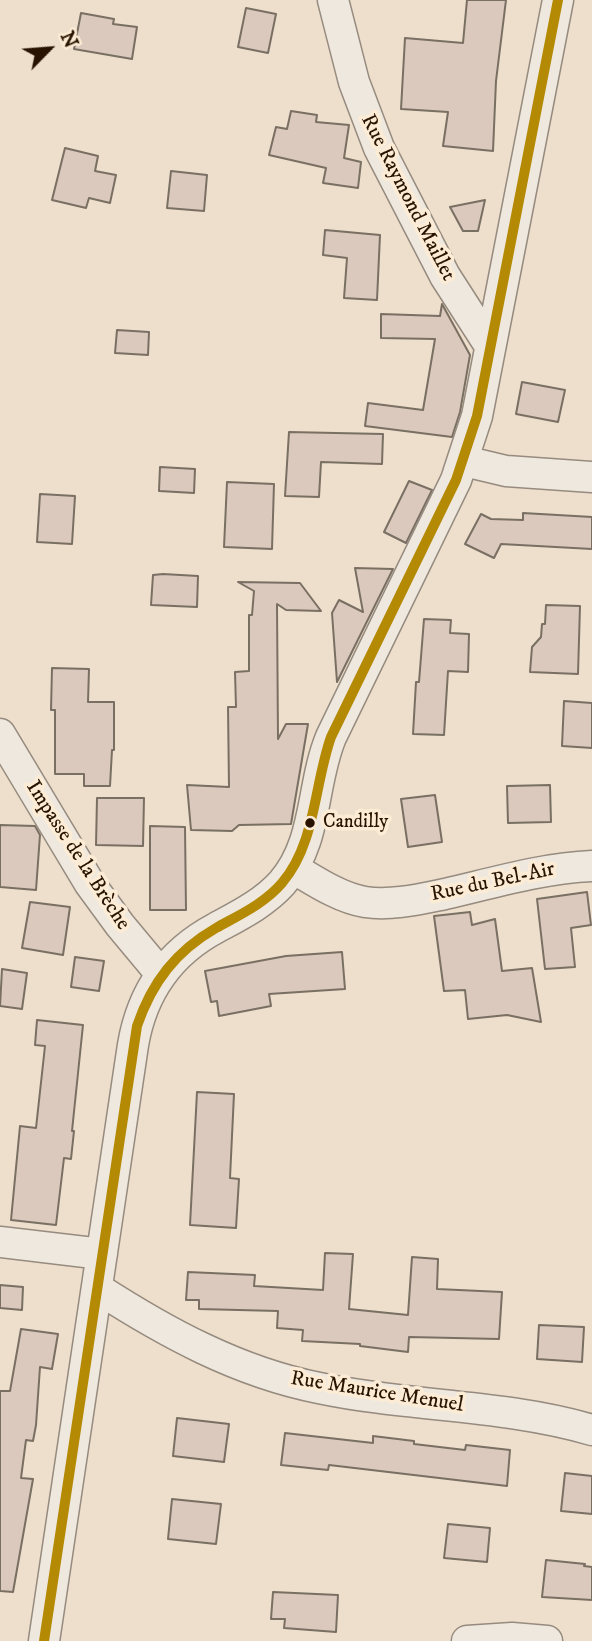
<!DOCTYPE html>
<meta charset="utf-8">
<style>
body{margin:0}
#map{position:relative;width:592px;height:1641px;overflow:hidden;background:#eddfcc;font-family:"IM FELL DW Pica",serif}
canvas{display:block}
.north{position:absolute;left:14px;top:14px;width:70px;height:70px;-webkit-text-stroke:5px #fcecd5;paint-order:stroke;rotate:65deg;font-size:19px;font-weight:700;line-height:28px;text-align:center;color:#281300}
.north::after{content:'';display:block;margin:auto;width:24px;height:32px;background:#281300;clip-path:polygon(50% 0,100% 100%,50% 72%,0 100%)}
</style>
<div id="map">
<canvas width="592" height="1641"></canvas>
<div class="north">N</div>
</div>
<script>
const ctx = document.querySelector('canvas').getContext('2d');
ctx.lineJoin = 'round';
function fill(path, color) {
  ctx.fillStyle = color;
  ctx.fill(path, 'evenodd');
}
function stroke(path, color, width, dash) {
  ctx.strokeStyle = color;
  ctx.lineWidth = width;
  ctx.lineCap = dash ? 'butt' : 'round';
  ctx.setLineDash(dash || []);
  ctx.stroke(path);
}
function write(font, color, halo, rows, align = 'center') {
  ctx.font = font + ' "IM FELL DW Pica",serif';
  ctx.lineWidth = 7;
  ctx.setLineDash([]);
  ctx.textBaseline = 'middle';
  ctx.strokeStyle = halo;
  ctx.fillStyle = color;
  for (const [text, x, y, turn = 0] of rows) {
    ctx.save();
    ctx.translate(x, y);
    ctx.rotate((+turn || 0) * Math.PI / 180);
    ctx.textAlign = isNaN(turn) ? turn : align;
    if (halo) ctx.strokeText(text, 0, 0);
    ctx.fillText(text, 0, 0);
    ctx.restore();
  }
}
const building = new Path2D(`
 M467,0h39l-10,81 -3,70 -50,-5 5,-34 -47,-3 4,-71 58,5z
 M246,8l30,6 -8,39 -30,-6z
 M81,13l33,6 -1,5 24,3 -5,32 -58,-10z
 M291,111l26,4 -1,7 33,3 -5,33 17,4 -3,26 -35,-5 3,-15 -57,-13 7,-28 11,2z
 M65,148l33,8 -3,15 21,4 -6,28 -21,-5 -3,10 -34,-8z
 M171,171l36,4 -3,36 -37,-3z
 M485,200l-7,31h-15l-13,-24z
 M325,230l55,5 -3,65 -33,-2 3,-40 -24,-3z
 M442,304l28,51 -10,57 -8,25 -87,-11 3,-23 55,7 12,-71 -54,-1v-24l59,2z
 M117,330l32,2 -1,23 -33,-2z
 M522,382l43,8 -7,32 -42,-8z
 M289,432l94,2 -1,30 -61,-2 -2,35 -34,-1z
 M160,467l35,2 -1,24 -35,-2z
 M409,481l23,9 -26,53 -22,-11z
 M227,482l47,2 -2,65 -48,-2z
 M40,494l35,2 -3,48 -35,-2z
 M523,513l69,4v32l-91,-5 -7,14 -29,-14 16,-30 10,5 32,1z
 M355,568l38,1 -56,113 -5,-69 7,-13 24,12z
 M163,574l35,2 -1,31 -46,-2 2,-30z
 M238,582l62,1 21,28 -35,-1 -9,-6 1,135 8,-15h22l-17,100 -52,1 -7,6 -41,-1 -4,-45 42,2 -1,-80h8l-1,-35 14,-1v-56h3l2,-24z
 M546,605l34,1 -2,68 -48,-2 2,-25 9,-10 1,-13h3z
 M424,619l27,1 -1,13 19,1 -1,38 -20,-1 -4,64 -31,-1 3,-52h3z
 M52,668l37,1 -1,33h26v48h-2l-2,36h-26v-12h-29v-64h-4z
 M564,701l28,2v45l-30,-2z
 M550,785l1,37 -43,1 -1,-37z
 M435,795l7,47 -34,5 -7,-48z
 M97,798h47l-1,48 -47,-1z
 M0,825l35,1 5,9 -4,55 -36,-3z
 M150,826l35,1 1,83h-36z
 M587,892l4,33 -20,3 4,39 -30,2 -8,-70z
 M30,902l40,5 -7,48 -41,-7z
 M470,912l2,13 23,-6 7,52 30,-3 9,54 -34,-7 -39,4 -3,-29 -21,1 -10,-75z
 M342,952l3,37 -76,5 2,12 -52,10 -2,-15 -6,1 -6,-31 81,-15z
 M75,957l29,4 -5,30 -28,-4z
 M2,969l25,4 -5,36 -22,-3z
 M37,1020l46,5 -11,106h2l-3,28 -7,-1 -8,67 -45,-5 9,-94 16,2 9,-82 -10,-1z
 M197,1092l37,2 -4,84 9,1 -3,49 -46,-3z
 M325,1253l28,1 -4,55 59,6 4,-58 26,2 -1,30 65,3 -3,47 -90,-2 -1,15 -48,-6v-2l-58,-3 1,-11 -26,-2 1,-17 -79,-2v-9h-13l2,-28 67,3 -1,11 69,4z
 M0,1285l23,2 -1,23 -22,-2z
 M539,1325l45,2 -2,35 -45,-3z
 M21,1329l37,5 -6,35 -12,-2 -4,58 -3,16 -7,-1 -5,38 12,1 -20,113 -13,-1v-200h10z
 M177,1418l52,6 -5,38 -51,-6z
 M285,1433l88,10v-7l41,5v3l51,6 1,-5 44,5 -3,36 -178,-21 -1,5 -47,-5z
 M565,1473l27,3v38l-31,-3z
 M172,1499l49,5 -5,40 -48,-5z
 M448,1524l42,4 -3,34 -43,-4z
 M546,1560l39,4 -1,2 8,1v33l-50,-3z
 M273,1592l65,3 -2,37 -52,-4 1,-9h-14z`);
const minor = new Path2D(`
 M333,0l21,82 25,66 66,128 45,70
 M464,461l42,10 86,6
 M0,734l90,150 30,41 40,48
 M293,868c22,13 47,30 72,34 26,4 55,-3 80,-8 48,-11 98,-26 147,-28
 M0,1242l102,12
 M97,1288c68,44 141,84 222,100 90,19 184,16 273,42
 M44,1641l89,-596c9,-53 36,-92 83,-117 24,-13 48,-25 66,-45 36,-41 29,-98 49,-146l125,-257 21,-64 81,-416
 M467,1641l45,-3 35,3`);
const bus1 = new Path2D(`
 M44,1641l93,-615c15,-44 39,-75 79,-98 23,-13 48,-24 66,-45 34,-40 32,-98 49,-146l125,-257 21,-64 81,-416`);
const markers = [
 [310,823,6,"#281300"]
];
const busNames = [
 ["Candilly",323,823]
];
const streetNames = [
 ["Rue Raymond Maillet",407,198,63],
 ["Impasse de la Brèche",77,856,57],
 ["Rue du Bel-Air",493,883,-12],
 ["Rue Maurice Menuel",377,1393,9]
];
fill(building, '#dac9bc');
stroke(building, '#7a6f63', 2);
stroke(minor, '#968b7e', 33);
stroke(minor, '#efe8df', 30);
stroke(bus1, '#b48903', 10);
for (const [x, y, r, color] of markers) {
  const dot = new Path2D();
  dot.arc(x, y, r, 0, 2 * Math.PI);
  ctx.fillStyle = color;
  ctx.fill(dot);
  stroke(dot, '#fcecd5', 2.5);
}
write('19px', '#281300', '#fcecd5', busNames, 'left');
write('21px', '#281300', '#fcecd5', streetNames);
</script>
